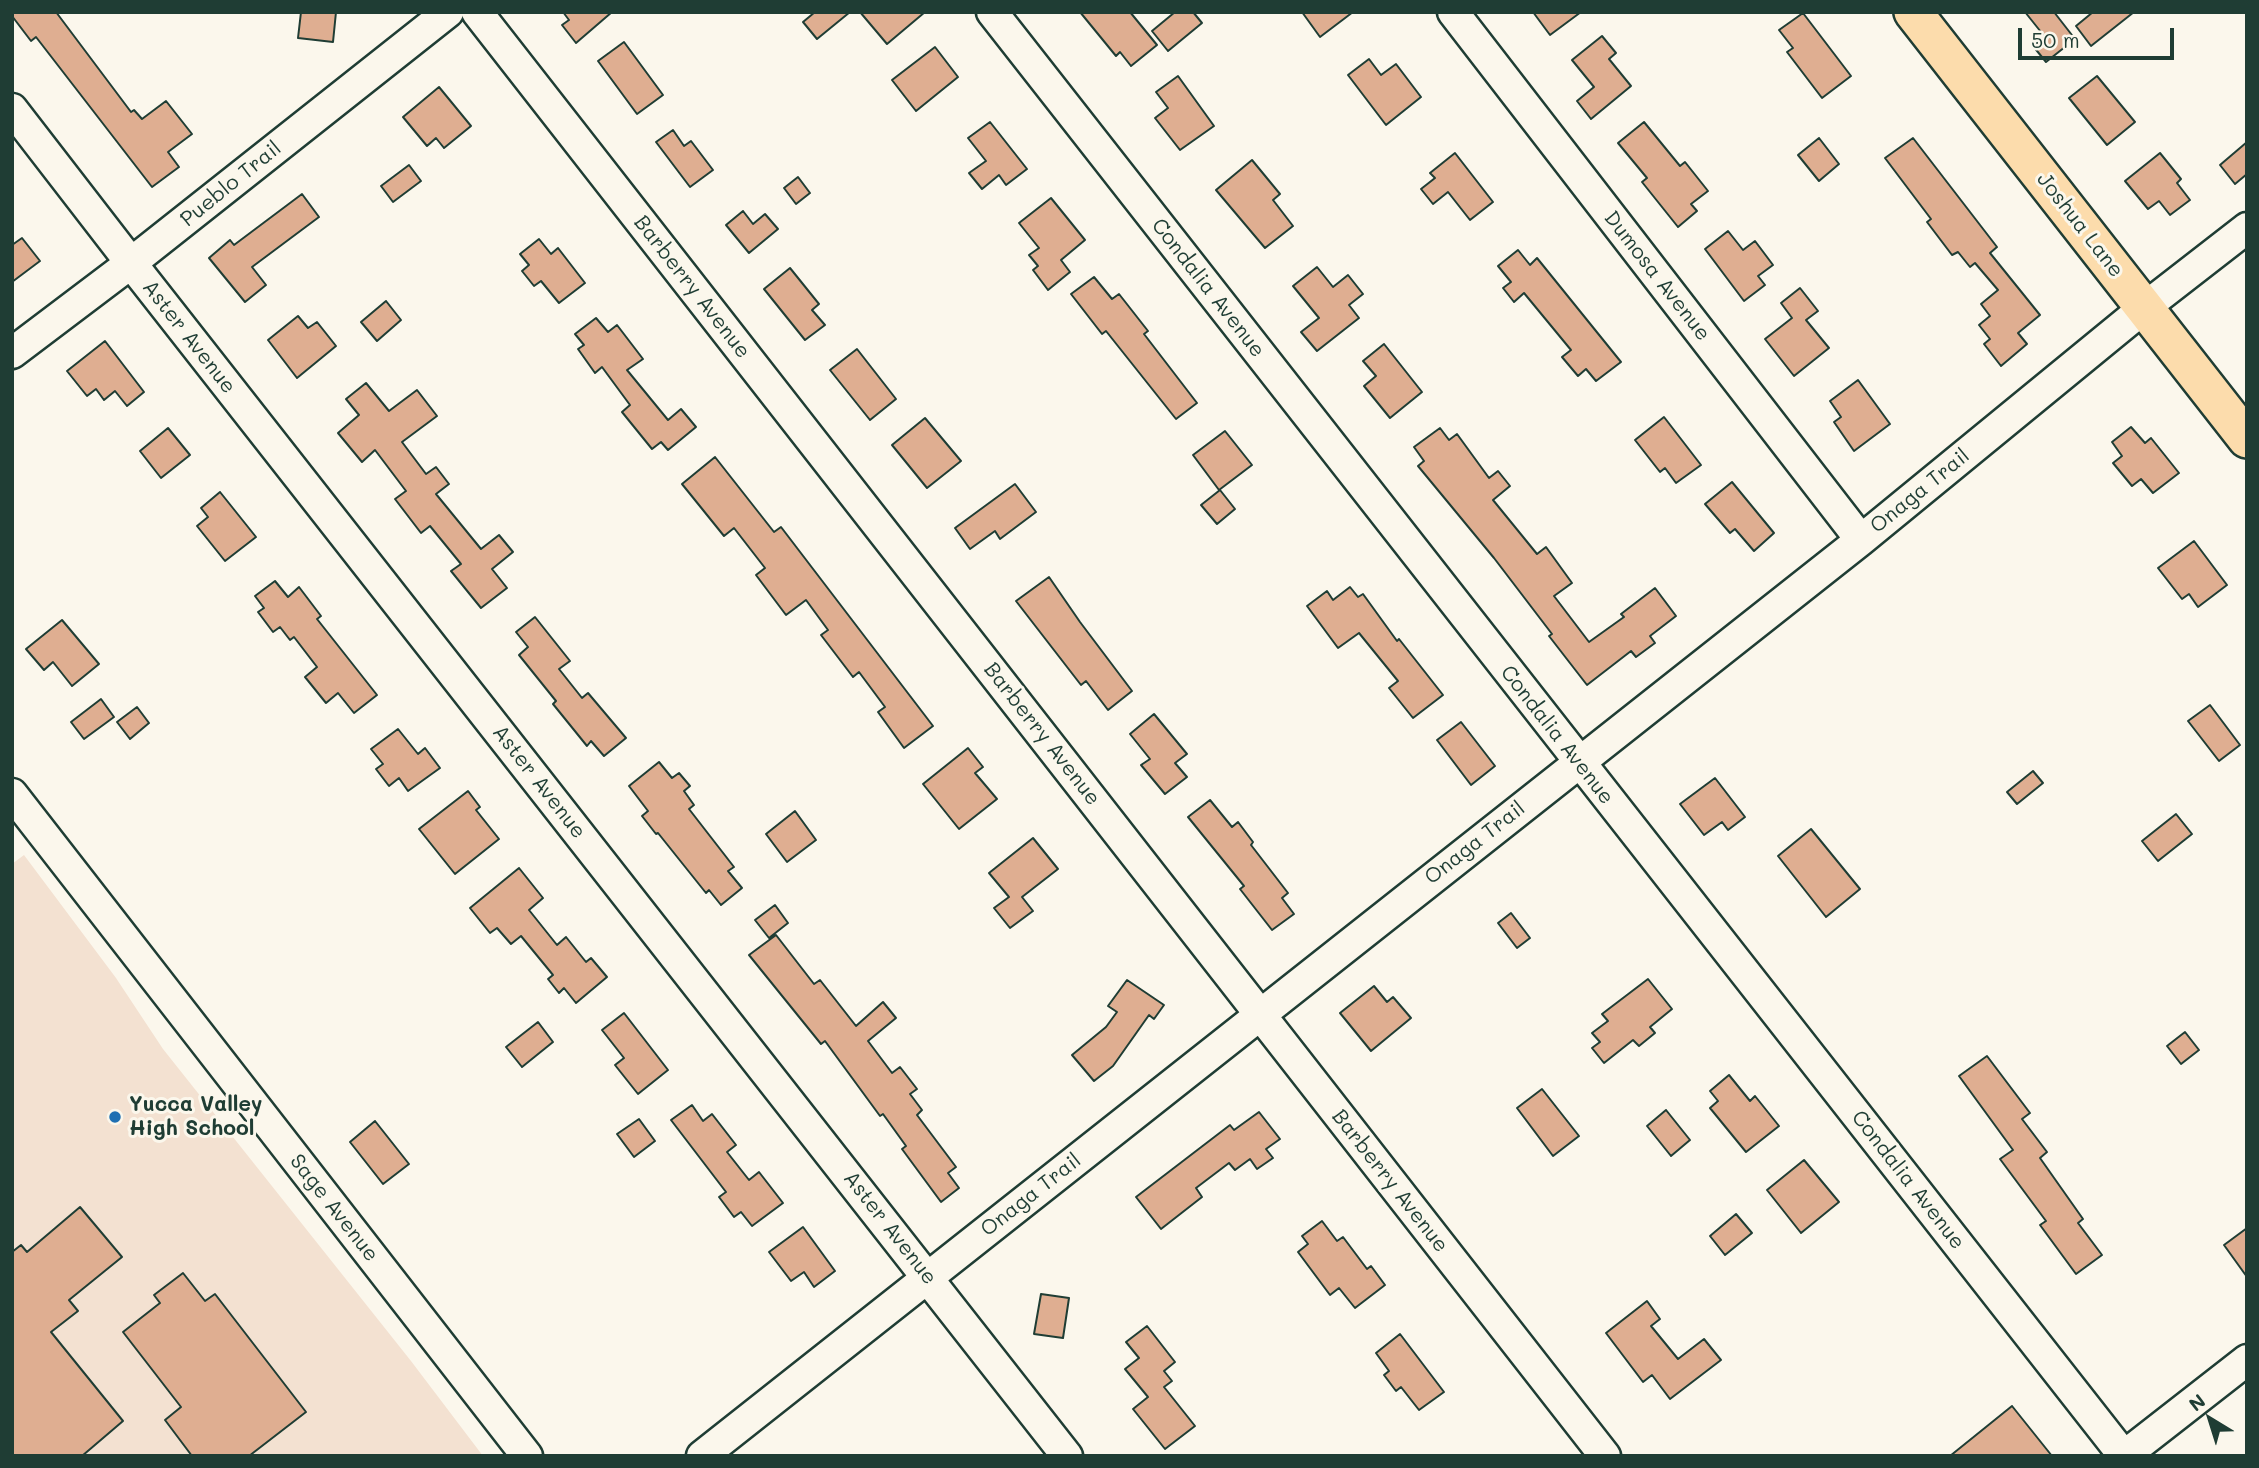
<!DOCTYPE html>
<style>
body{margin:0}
#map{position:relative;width:2259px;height:1468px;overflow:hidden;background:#fbf7ec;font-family:Mali,sans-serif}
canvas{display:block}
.frame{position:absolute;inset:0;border:14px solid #1f3d34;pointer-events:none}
.north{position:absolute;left:2175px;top:1384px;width:70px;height:70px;-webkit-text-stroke:5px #fbf7ec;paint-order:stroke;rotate:322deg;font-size:19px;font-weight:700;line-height:28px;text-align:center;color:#1f3d34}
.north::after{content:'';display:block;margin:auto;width:24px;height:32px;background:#1f3d34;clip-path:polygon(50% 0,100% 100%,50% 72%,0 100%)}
.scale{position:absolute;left:2018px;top:28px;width:156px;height:32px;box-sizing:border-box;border:4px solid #1f3d34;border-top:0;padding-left:9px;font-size:21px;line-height:24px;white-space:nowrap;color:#1f3d34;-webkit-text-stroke:5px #fbf7ec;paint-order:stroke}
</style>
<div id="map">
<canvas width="2259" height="1468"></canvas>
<div class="frame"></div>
<div class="north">N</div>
<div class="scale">50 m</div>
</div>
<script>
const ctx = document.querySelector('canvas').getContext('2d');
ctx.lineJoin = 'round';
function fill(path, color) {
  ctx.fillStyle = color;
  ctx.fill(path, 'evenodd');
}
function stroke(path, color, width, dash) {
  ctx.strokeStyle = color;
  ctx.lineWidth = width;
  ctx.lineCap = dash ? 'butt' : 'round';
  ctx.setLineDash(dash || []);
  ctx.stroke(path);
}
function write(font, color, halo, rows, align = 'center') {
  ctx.font = font + ' Mali,sans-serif';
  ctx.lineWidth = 6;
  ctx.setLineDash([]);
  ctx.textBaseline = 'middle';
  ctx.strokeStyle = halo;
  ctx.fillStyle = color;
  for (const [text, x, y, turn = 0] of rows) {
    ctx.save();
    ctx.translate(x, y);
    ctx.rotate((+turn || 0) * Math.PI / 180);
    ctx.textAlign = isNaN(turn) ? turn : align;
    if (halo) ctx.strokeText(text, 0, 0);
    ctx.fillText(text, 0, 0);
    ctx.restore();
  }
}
const built = new Path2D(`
 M24,855l92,123 47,71 248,312 72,95h-471v-592z`);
const building = new Path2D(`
 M12,12h44l75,100 3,-2 8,9 24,-18 26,33 -24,18 11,15 -27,20 -116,-150 -5,4 -19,-25z
 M301,12h35l-3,30 -35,-4z
 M563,12h49l-36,31 -14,-18 7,-5z
 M815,12h35l-33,27 -14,-17z
 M860,12h65l-38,32z
 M1080,12h50l27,33 -26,21 -11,-14 -4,4z
 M1175,12h18l9,11 -34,28 -16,-20z
 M1302,12h51l-33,25z
 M1533,12h48l-31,23z
 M2025,12h29l21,27 -29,23 -13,-16 12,-9z
 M2093,12h41l-43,34 -15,-20z
 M1803,13l48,63 -29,22 -35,-46 6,-4 -14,-18z
 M1602,36l14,17 -7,6 22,27 -40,33 -14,-18 17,-14 -22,-27z
 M624,42l39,53 -26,19 -39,-53z
 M935,47l23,30 -42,34 -24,-31z
 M1369,59l12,16 15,-11 25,33 -35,28 -38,-50z
 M1178,76l36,50 -34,24 -25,-32 13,-10 -12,-16z
 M2097,76l38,46 -28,23 -38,-47z
 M439,87l32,39 -27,22 -8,-10 -9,8 -24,-29z
 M990,122l37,47 -21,16 -7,-10 -17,14 -13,-16 17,-12 -18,-23z
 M1644,122l36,44 5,-4 23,29 -17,13 6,7 -19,16 -36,-45 5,-4 -29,-35z
 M673,130l11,16 7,-5 22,29 -23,17 -34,-45z
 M1819,138l20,26 -20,17 -21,-26z
 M1913,138l84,109 -7,6 50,62 -22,18 9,11 -26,22 -17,-22 6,-5 -11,-14 11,-9 -9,-12 17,-14 -23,-27 -5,4 -12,-15 -6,3 -25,-33 4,-3 -46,-61z
 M2247,142v32l-12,10 -15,-19z
 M1455,153l38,49 -23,18 -22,-28 -15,12 -12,-15 14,-11 -5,-5z
 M2160,153l21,26 -4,4 13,17 -20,15 -11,-14 -11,8 -23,-28z
 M1252,160l28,34 -7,6 20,26 -28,22 -49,-58z
 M409,165l12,16 -28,21 -12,-16z
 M798,177l12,16 -14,11 -12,-16z
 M302,194l17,23 -67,50 14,18 -21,17 -36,-44 21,-18 4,5z
 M1051,198l34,42 -24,20 9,12 -22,18 -15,-20 5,-4 -9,-11 10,-7 -20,-25z
 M743,211l10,13 12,-10 13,15 -29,24 -23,-28z
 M1728,231l15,19 12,-9 18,24 -15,11 7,9 -21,16 -39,-52z
 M22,238l18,23 -28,21v-37z
 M539,239l12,15 7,-6 27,35 -26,20 -18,-22 -7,5 -12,-15 7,-6 -9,-11z
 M1518,250l12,15 7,-7 84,104 -25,19 -10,-12 -8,7 -16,-19 9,-7 -47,-57 -10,9 -11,-14 8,-6 -13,-16z
 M1317,267l16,20 15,-12 15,19 -14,11 10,13 -42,33 -16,-19 18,-14 -26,-32z
 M790,268l29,36 -7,6 13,15 -20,15 -41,-51z
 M1094,277l18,22 7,-5 29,37 -4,3 53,69 -21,16 -70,-88 -4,3 -31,-40z
 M1800,288l18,23 -12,9 23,28 -35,28 -29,-37 27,-21 -11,-15z
 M386,301l15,19 -24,21 -16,-19z
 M298,316l10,12 9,-6 19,24 -39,32 -29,-38z
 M596,318l12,14 9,-7 26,34 -16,11 41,50 13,-11 15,18 -28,23 -7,-8 -9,7 -30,-37 8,-7 -28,-38 -7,6 -17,-24 6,-4 -9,-11z
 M105,341l39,51 -17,14 -12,-15 -11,9 -8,-11 -9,7 -20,-25z
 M1384,344l38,48 -32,26 -26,-32 12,-10 -13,-15z
 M857,349l39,50 -26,21 -40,-50z
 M1858,380l32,44 -36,27 -20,-29 7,-5 -11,-16z
 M366,383l23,28 28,-21 20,26 -35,26 24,32 10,-7 13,17 -13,10 45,55 18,-14 14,17 -21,17 15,19 -26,20 -30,-37 10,-7 -31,-38 -9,7 -26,-34 11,-8 -31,-41 -13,12 -24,-29 21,-18 -13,-16z
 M1664,417l37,48 -25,18 -11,-15 -5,4 -25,-32z
 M925,418l36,43 -34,27 -35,-43z
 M2131,427l14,16 6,-5 28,35 -26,20 -12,-14 -9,7 -19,-23 9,-7 -10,-14z
 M168,428l22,27 -29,23 -21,-27z
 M1440,428l9,12 8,-6 32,44 9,-7 12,15 -17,14 44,54 9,-7 26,36 -18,13 35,46 35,-25 -3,-3 34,-26 21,28 -26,20 5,7 -19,14 -5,-6 -44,34 -38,-49 3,-2 -58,-76 -76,-92 6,-5 -10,-14z
 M1225,431l27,34 -33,25 -26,-35z
 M715,457l59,75 7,-5 152,199 -29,22 -26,-36 7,-5 -26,-35 -6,5 -32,-42 7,-5 -22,-30 -20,15 -30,-40 9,-7 -31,-40 -10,8 -42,-52z
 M1732,482l42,51 -20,18 -19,-22 -5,4 -25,-29z
 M1015,484l21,28 -36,27 -5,-8 -25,18 -15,-21z
 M1220,490l15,19 -18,15 -16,-19z
 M220,492l36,45 -31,24 -28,-35 11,-9 -7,-9z
 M2194,541l33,44 -29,22 -9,-13 -7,5 -24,-31z
 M1049,577l31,45 52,69 -24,19 -22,-29 -5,4 -65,-84z
 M275,581l13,16 11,-10 22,29 -4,3 60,76 -23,18 -16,-20 -12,10 -21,-26 12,-10 -23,-30 -4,3 -10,-13 -7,5 -15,-20 6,-4 -9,-12z
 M1350,587l8,10 5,-3 34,47 2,-2 44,56 -30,23 -24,-30 9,-7 -39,-48 -21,15 -31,-42 20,-15 6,9z
 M535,617l35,44 -11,8 23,29 6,-5 38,45 -22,18 -13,-15 -4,5 -34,-42 3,-3 -37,-46 9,-8 -12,-15z
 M62,620l37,44 -27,22 -19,-24 -9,8 -18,-21z
 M101,699l13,18 -30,22 -13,-17z
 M2210,705l30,40 -21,16 -31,-40z
 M137,707l12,16 -19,16 -13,-17z
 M1154,714l33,40 -12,9 12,14 -22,17 -24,-29 9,-6 -20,-25z
 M1461,722l34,44 -24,19 -34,-45z
 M398,729l20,25 7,-6 15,20 -32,23 -9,-13 -10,8 -13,-17 7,-5 -12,-15z
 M968,748l15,19 -8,6 22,26 -38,30 -36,-45z
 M659,762l13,16 7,-5 11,13 -6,5 10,14 -5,4 45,58 -6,4 14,17 -21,17 -12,-15 -3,3 -48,-60 -2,1 -14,-18 6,-5 -19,-25z
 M2033,771l10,12 -26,21 -10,-12z
 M1715,778l30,39 -17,13 -6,-8 -18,13 -24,-31z
 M468,791l12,16 -4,3 23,29 -44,35 -36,-45z
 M1210,800l22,27 6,-5 15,20 -2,3 37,48 -6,5 12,16 -22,16 -32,-41 4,-3 -56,-69z
 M795,811l21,29 -29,22 -21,-28z
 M2176,814l16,20 -34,27 -16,-20z
 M1811,829l49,60 -34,28 -48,-61z
 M1033,838l25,31 -36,28 11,14 -23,17 -16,-20 15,-11 -20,-24z
 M519,868l24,30 -14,12 28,35 9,-8 20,25 5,-4 16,19 -31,26 -12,-15 -5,5 -11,-14 5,-4 -32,-39 -10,8 -14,-16 -7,5 -20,-25z
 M775,905l13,18 -19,15 -14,-18z
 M1511,913l19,25 -13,10 -19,-25z
 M776,935l38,49 6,-4 36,46 27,-24 13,16 -28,23 24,32 8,-6 17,22 -7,5 12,16 -5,5 39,52 -8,6 11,15 -18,14 -39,-53 4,-3 -23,-32 -3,2 -55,-75 -4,3 -72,-89z
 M1648,979l24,30 -22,18 5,6 -16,13 -6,-6 -29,23 -12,-15 8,-6 -8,-9 16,-12 -6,-7z
 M1127,980l37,25 -10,14 -5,-4 -36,51 -19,15 -22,-26 34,-28 11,-15 -9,-6z
 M1374,986l13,16 6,-5 18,21 -40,33 -31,-38z
 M624,1013l44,57 -30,24 -23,-29 9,-7 -22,-28z
 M538,1022l15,20 -31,25 -16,-20z
 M2185,1032l14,18 -18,14 -14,-18z
 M1987,1056l43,57 -8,6 25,33 -7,6 43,61 -5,4 24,32 -26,19 -36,-49 6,-4 -46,-62 13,-9 -54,-74z
 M1729,1075l21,26 5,-5 24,30 -33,26 -36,-44 8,-7 -8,-10z
 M1542,1089l37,47 -26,20 -36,-48z
 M692,1105l11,16 9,-7 24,31 -9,7 22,28 10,-8 24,31 -31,23 -11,-14 -7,5 -15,-20 7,-5 -55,-72z
 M1666,1110l24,30 -19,16 -24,-30z
 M1259,1112l21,27 -14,10 7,9 -16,11 -7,-10 -15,11 -6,-7 -33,25 6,9 -41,32 -25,-32 94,-72 4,5z
 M639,1119l16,22 -21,16 -17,-23z
 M375,1121l34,43 -26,20 -33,-42z
 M1804,1160l35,42 -38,31 -34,-43z
 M80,1207l42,50 -53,43 9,11 -27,21 72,89 -41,35h-70v-204l9,-7 6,7z
 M1736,1214l16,19 -27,22 -15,-19z
 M1322,1221l15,20 6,-4 24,32 4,-3 14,19 -30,23 -16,-20 -9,7 -32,-43 10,-8 -6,-8z
 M803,1227l32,44 -21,16 -10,-15 -13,9 -22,-29z
 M2247,1228v49l-23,-32z
 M183,1273l22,28 10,-7 91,118 -57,44h-57l-27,-36 16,-13 -58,-75 37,-29 -6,-8z
 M1041,1294l28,4 -6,40 -29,-4z
 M1647,1301l13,18 -9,7 27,33 26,-20 17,21 -51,39 -18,-24 -9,7 -37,-49z
 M1147,1326l28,36 -11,9 8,10 -8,6 31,39 -30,23 -32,-40 15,-12 -23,-28 14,-11 -13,-16z
 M1400,1334l44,58 -25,18 -18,-23 -5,4 -12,-16 5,-4 -13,-18z
 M2012,1406l40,50h-102z`);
const minor = new Path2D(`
 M477,12l1128,1444
 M992,12l1132,1444
 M1453,12l408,528
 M12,109l119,154 936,1193
 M12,353l119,-90 317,-251
 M12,794l515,662
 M702,1456l1159,-916 283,-232 103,-80
 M2124,1456l123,-96`);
const major = new Path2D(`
 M1913,12l334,427`);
const markers = [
 [115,1117,7,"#1f6fb2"]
];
const streetNames = [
 ["Pueblo Trail",231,184,-39],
 ["Joshua Lane",2080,225,52],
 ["Dumosa Avenue",1657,276,52],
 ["Barberry Avenue",692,287,52],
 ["Condalia Avenue",1208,288,52],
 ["Aster Avenue",189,337,52],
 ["Onaga Trail",1920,491,-39],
 ["Barberry Avenue",1042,734,52],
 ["Condalia Avenue",1557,735,52],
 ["Aster Avenue",539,782,52],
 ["Onaga Trail",1475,843,-38],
 ["Condalia Avenue",1908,1180,52],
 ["Barberry Avenue",1390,1181,52],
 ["Onaga Trail",1031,1195,-38],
 ["Sage Avenue",334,1208,52],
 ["Aster Avenue",890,1228,52]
];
const poiNames = [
 ["Yucca Valley",129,1105],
 ["High School",129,1129]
];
fill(built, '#f3e1d1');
fill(building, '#dfae91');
stroke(building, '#1f3d34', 2);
stroke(minor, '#1f3d34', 35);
stroke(major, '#1f3d34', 42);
stroke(minor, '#fbf7ec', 30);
stroke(major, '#fcdcac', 37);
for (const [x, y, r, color] of markers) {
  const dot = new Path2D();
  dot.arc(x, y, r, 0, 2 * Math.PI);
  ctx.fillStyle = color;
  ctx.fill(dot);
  stroke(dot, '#fbf7ec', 2.5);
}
write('21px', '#1f3d34', '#fbf7ec', streetNames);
write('bold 21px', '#1f3d34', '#fbf7ec', poiNames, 'left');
</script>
